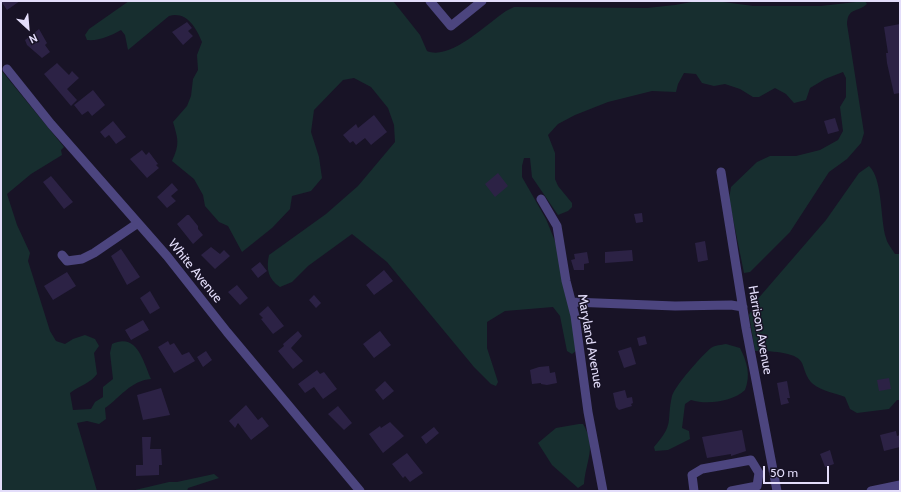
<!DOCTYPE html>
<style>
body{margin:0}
#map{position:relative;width:901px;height:492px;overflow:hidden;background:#181326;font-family:Cabin,sans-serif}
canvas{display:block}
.frame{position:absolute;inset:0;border:2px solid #e3ddfa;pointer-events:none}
.north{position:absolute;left:8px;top:8px;width:40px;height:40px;-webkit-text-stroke:3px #181326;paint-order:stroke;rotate:154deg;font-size:11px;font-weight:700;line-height:16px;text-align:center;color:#e3ddfa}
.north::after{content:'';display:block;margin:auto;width:14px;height:18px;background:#e3ddfa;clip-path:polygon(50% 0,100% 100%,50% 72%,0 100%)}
.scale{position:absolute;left:763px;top:466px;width:66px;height:18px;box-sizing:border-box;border:2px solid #e3ddfa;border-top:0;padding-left:5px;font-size:12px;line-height:14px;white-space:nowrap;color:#e3ddfa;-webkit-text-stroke:3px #181326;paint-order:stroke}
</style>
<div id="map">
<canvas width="901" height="492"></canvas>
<div class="frame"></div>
<div class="north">N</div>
<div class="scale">50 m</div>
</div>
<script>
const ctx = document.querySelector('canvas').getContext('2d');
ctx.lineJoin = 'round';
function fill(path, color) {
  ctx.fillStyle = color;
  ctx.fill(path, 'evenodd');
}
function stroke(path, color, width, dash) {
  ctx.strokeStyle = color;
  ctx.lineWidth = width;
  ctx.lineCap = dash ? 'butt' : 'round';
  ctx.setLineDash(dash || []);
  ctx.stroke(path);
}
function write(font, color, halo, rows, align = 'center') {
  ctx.font = font + ' Cabin,sans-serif';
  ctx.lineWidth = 3;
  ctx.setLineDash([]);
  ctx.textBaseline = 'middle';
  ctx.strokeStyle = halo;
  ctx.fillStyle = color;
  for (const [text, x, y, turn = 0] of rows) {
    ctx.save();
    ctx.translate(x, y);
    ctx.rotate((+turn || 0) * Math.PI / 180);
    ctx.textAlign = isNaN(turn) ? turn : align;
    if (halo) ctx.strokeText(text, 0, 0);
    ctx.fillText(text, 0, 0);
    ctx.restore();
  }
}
const green = new Path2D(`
 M129,1h264l27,34 7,16c23,10 61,-28 79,-40l8,-4 133,1 28,-3 22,-4h19l37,5h68l44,-5 2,3c-10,9 -19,3 -20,20l17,109 -3,10 -14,16 -18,13 -39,60 -40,40 -6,1 -15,-74 2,-12 26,-25 13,-6h26l24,-6 18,-10 5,-9 -3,-24 6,-10v-19l-3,-6 -18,7 -15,9 -4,12 -12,3 -8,-9 -11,-6 -16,9h-6l-13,-8 -15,-5 -11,2 -12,-3 -6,-9 -12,-1 -6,11 -2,8 -24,-1 -44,11 -33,13 -17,9 -10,11 7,18v26l3,7 14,17v4l-4,4 -10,4 -26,-38 -2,-19h-6l-2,8v11l24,42 13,32 12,59 5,41 -4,3 -5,-3 -7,-35 -7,-9 -48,4 -18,11v26l11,34 -2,4 -5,-2 -17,-17 -87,-105 -35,-28 -44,32 -16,16 -12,5c-12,-8 -14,-18 -11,-32l57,-41 32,-28 37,-44 -1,-17 -6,-17 -17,-21 -17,-9 -11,2 -29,30 -3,22 8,25 3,21 -11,13 -19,5 -2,13 -18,19 -30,24 -14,-26 -9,-4 -14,-16 -2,-11 -9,-16 -22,-18c8,-17 6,-22 1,-39l14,-16 4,-10 2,-17 5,-9 -1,-15 5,-13c-6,-15 -16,-31 -33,-26l-41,34 -3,-15 -4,-5c-11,6 -21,11 -34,10l-2,-5 4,-6z
 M1,70l63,77 -3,3 1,5 -31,19 -24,20 10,31 13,28 -2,8 22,70 6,10 9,3 8,-5 12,-4 10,4 4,7 -5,7 3,21c-6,9 -18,12 -27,19l3,17 18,-1 4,-7 8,-5v-10l10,-8 -3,-26 2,-9c25,-12 31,17 39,35 -21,2 -30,18 -46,29l1,11 -7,5 -12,-3 -10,2 20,68h-96z
 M869,166c14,13 11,53 17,72 1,5 6,11 9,16h5v146h-3l-8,9 -32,4 -7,-4 -5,-12c-10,-4 -23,-6 -32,-13 -7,-6 -8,-14 -11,-21 -5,-12 -36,-12 -47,-12l-6,-36 7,-14 70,-81 33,-47z
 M726,344l14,4c7,14 11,27 5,42 -13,12 -38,15 -54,10l-6,4 -3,24 7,3 1,8 -22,11 -13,1 -1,-4c21,-24 12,-24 18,-51 3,-10 30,-41 39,-48 4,-3 10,-3 15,-4z
 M579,424h4c14,23 3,36 1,60l-6,4 -26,-23 -14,-22 18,-15z
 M214,474l5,4 -31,10 -1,3h-56l38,-9h8z`);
const building = new Path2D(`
 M1,1h19l-13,9z
 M187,22l5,6 -4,3 5,5 -10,9 -11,-13z
 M900,24v69l-6,1 -7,-31 -1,-10h2l-4,-26z
 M39,29l8,14 -2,2 5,7 -8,6 -15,-13 -2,-5z
 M57,63l12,12 3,-4 7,7 -12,11 10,11 -6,6 -27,-32z
 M93,90l12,15 -13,11 -4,-5 -6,4 -8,-10z
 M374,115l13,17 -16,13 -6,-7 -9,7 -3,-4 -3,2 -7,-8 13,-11 2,4z
 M835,118l4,13 -11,3 -4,-13z
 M113,121l13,16 -10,7 -7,-9 -4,3 -5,-6z
 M142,150l4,5 3,-3 9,12 -2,1 3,3 -12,10 -17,-19z
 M498,173l10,13 -13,11 -10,-13z
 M51,176l22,26 -9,7 -21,-27z
 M172,183l6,7 -7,6 5,5 -9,7 -10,-11z
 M642,213l1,9 -7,1 -2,-9z
 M187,215h2l9,11v3l5,6 -10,9 -16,-20z
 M705,241l3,19 -10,2 -3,-19z
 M211,247l9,7 4,-4 6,6 -15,13 -14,-14z
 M121,249l19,28 -13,8 -16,-29z
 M632,250l1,11 -28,2v-11z
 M587,252l2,11 -5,1v6h-10l-3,-10 4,-1 -1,-5z
 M260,262l7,9 -9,7 -7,-9z
 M384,270l9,11 -19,14 -8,-10z
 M67,272l9,14 -23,14 -9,-14z
 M237,285l11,13 -8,7 -12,-13z
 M150,291l10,17 -10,6 -10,-16z
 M314,295l7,8 -5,5 -7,-8z
 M268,306l16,20 -11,8 -12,-15 2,-1 -4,-4z
 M143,320l6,10 -18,10 -6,-10z
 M298,331l4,5 -11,12 12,13 -10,8 -15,-18 6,-5 -1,-2z
 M380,331l11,14 -17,13 -11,-14z
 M645,336l2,8 -8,2 -2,-8z
 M168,341l2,4 4,-2 8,12 7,-3 6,9 -21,12 -16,-26z
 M631,347l5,17 -12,4 -6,-17z
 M206,351l6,9 -9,7 -6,-10z
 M549,366l1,7 5,-1 2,11 -10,2 -6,-1v-1l-9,1 -2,-14 9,-3z
 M317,370l3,4 4,-2 13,17 -14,10 -9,-12 -9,6 -7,-9z
 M889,378l2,11 -12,2 -2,-11z
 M385,381l9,10 -11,9 -8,-10z
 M787,381l3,17h-3l2,5 -8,2 -4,-22z
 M161,388l9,27 -27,5 -6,-25z
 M625,390l2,8 5,-1 1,6 -2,1 1,2 -13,4 -3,-3 -3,-14z
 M246,405l12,15 4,-3 7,9 -18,14 -13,-17 -3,5 -6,-7z
 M338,406l14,17 -8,7 -16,-16z
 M390,422l14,14 -21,17 -14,-19 11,-8 1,2z
 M434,427l5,6 -13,11 -5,-7z
 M742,430l4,21 -15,5v-2l-24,4 -5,-21z
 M896,431l1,5 3,-1v12l-16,4 -4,-16z
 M142,437h9l-1,12h11l1,16h-3v10l-23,1v-11h7z
 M830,450l4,14 -9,3 -5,-13z
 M407,453l16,20 -13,9 -5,-6 -2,2 -11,-14z`);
const minor = new Path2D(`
 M430,1l21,25 31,-25
 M7,69l44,55 116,132 60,76 133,159
 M721,172l25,156 31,163
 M541,199l16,27 9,55 9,35 13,96 15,79
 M62,255l5,6 15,-2 12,-6 44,-30
 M572,302l103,4 56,-1 12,2
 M694,491l-2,-16 10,-6 49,-9 8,13 -2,13 -26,5
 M871,491l29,-6`);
const streetNames = [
 ["White Avenue",195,271,51],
 ["Harrison Avenue",760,330,80],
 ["Maryland Avenue",590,341,80]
];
fill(green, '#172e2f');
fill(building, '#2c2245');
stroke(minor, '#4c457f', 9);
write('13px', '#e3ddfa', '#181326', streetNames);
</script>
